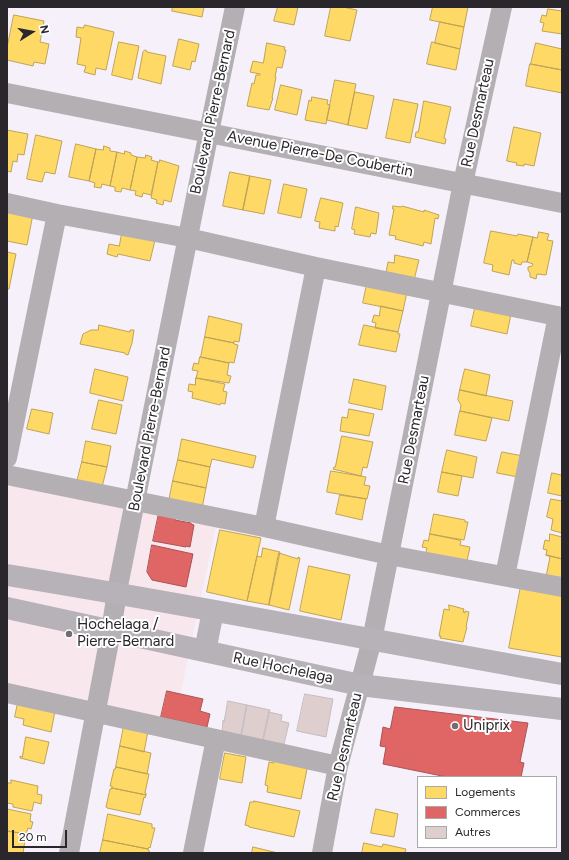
<!DOCTYPE html>
<style>
body{margin:0}
#map{position:relative;width:569px;height:860px;overflow:hidden;background:#f6f0fb;font-family:Figtree,sans-serif}
canvas{display:block}
.frame{position:absolute;inset:0;border:8px solid #29262c;pointer-events:none}
.legend{position:absolute;left:417px;top:776px;width:140px;height:72px;box-sizing:border-box;background:#fff;border:1px solid #a9a8ab;margin:0;padding:5px 7px;list-style:none;font-size:12px;color:#29262c}
.legend li{display:flex;align-items:center;gap:8px;height:20px}
.legend b{width:20px;border:1px solid #a9a8ab}
.north{position:absolute;left:12px;top:12px;width:40px;height:40px;-webkit-text-stroke:3px #fff;paint-order:stroke;rotate:79deg;font-size:11px;font-weight:700;line-height:16px;text-align:center;color:#29262c}
.north::after{content:'';display:block;margin:auto;width:14px;height:18px;background:#29262c;clip-path:polygon(50% 0,100% 100%,50% 72%,0 100%)}
.scale{position:absolute;left:12px;top:830px;width:55px;height:18px;box-sizing:border-box;border:2px solid #29262c;border-top:0;padding-left:5px;font-size:12px;line-height:14px;white-space:nowrap;color:#29262c;-webkit-text-stroke:3px #fff;paint-order:stroke}
</style>
<div id="map">
<canvas width="569" height="860"></canvas>
<div class="frame"></div>
<ul class="legend">
<li><b style="height:11px;background:#ffd966"></b>Logements</li>
<li><b style="height:11px;background:#e06666"></b>Commerces</li>
<li><b style="height:11px;background:#dececd"></b>Autres</li>
</ul>
<div class="north">N</div>
<div class="scale">20 m</div>
</div>
<script>
const ctx = document.querySelector('canvas').getContext('2d');
ctx.lineJoin = 'round';
function fill(path, color) {
  ctx.fillStyle = color;
  ctx.fill(path, 'evenodd');
}
function stroke(path, color, width, dash) {
  ctx.strokeStyle = color;
  ctx.lineWidth = width;
  ctx.lineCap = dash ? 'butt' : 'round';
  ctx.setLineDash(dash || []);
  ctx.stroke(path);
}
function write(font, color, halo, rows, align = 'center') {
  ctx.font = font + ' Figtree,sans-serif';
  ctx.lineWidth = 4;
  ctx.setLineDash([]);
  ctx.textBaseline = 'middle';
  ctx.strokeStyle = halo;
  ctx.fillStyle = color;
  for (const [text, x, y, turn = 0] of rows) {
    ctx.save();
    ctx.translate(x, y);
    ctx.rotate((+turn || 0) * Math.PI / 180);
    ctx.textAlign = isNaN(turn) ? turn : align;
    if (halo) ctx.strokeText(text, 0, 0);
    ctx.fillText(text, 0, 0);
    ctx.restore();
  }
}
const commercial = new Path2D(`
 M7,471l210,50 -42,199 -168,-27z`);
const homes = new Path2D(`
 M173,7h31l-2,10 -30,-6z
 M278,7h20l-4,18 -20,-4z
 M331,7h12l14,3 -7,31 -25,-5z
 M433,7h35l-4,20 -34,-7z
 M548,9l14,2v23l-20,-3 2,-8 -4,-1 2,-7 4,1z
 M14,15l30,6 -4,21 9,2 -4,20 -11,-2 -1,4 -26,-6v-12z
 M440,22l24,5 -4,22 -25,-6z
 M85,25l29,7 -8,38 -10,-2 -1,7 -11,-3 2,-6 -9,-2 4,-26 -5,-1 1,-10 6,1z
 M179,39l20,5 -4,18 -3,-1 -2,9 -17,-4z
 M119,42l20,4 -7,34 -20,-5z
 M432,42l28,7 -4,21 -29,-6z
 M267,43l18,4 -1,3h2l-4,18 -5,-1 -2,10h1l-4,21h1l-4,12 -22,-4 5,-23 2,1 2,-9h4v-1l-10,-2 3,-11 10,2z
 M536,43l26,6v21l-31,-6z
 M145,50l2,1v1l19,4 -5,28 -23,-6 5,-26z
 M530,64l32,6v23l-36,-7z
 M335,80l21,4 -8,41 -21,-5z
 M281,85l21,5 -5,25 -22,-5z
 M355,92l19,4 -7,33 -19,-4z
 M312,97l16,3 -1,4 3,1 -4,19 -21,-4 4,-20 2,1z
 M394,99l24,5 -8,39 -24,-5z
 M424,101l27,6 -7,31 2,1 -1,5 -30,-7 1,-5h2z
 M514,127l27,6 -7,33 -10,-2v2l-8,-1 1,-2 -10,-2z
 M7,130l21,4 -4,21 -6,-1 -1,8 -4,-1 -2,11 -4,-1z
 M36,135l26,6 -7,33 -10,-2 -3,10 -15,-3z
 M76,144l20,5 -7,32 -20,-4z
 M104,146l6,2v3l7,1 -7,34 -8,-2 -1,4 -7,-1 1,-4 -6,-2 7,-32 7,1z
 M125,151l6,2v2l6,2 -7,33 -8,-2 -1,4 -6,-1v-4l-5,-1 7,-34 7,2z
 M146,155l6,2 -1,3 7,2 -7,33 -8,-2 -1,4 -7,-2 1,-4 -6,-1 7,-33 8,1z
 M160,160l19,6 -8,36 -7,-2 -1,5 -7,-2 1,-3 -6,-2 7,-36h1z
 M230,172l20,4 -7,34 -20,-4z
 M250,176l21,4 -7,34 -21,-4z
 M284,184l23,5 -6,29 -23,-5z
 M321,198l22,5 -5,24 -3,-1v5l-16,-3 1,-6 -5,-1z
 M393,206l8,1 1,-1 22,6v-2l15,5 -1,4 -3,-1 -4,26 -7,-2 -1,4 -28,-7 1,-3 -7,-1 5,-26h-1z
 M356,207l23,6 -3,21 -5,-1 -1,4 -16,-3 1,-4 -3,-1z
 M7,209l26,5 -6,31 -20,-4z
 M491,231l26,5 1,-2 15,3 -6,25h-5l-1,3 -7,-2v-3h-2l-3,15 -17,-4 1,-6 -9,-2z
 M539,232l10,2 -2,6 6,1 -7,34 -9,-1 -1,5 -6,-2v-4l-2,-3v-3l4,-1 1,-2 -6,-2 6,-25 4,1z
 M122,233l33,7 -5,21 -32,-7 -1,3 -10,-3 2,-10 10,2z
 M7,252l9,2 -7,35h-2z
 M395,255l24,5 -5,20 -28,-7 2,-11 6,1z
 M367,284l40,8 -4,19 -40,-8z
 M476,304l35,10 -4,20 -36,-8z
 M381,306l22,5 -5,21 -23,-4 1,-5 -4,-1 2,-7 5,1z
 M209,316l33,8 -3,18 -5,-1v2l-29,-6z
 M99,325l31,7v-2h4l-2,13 -4,12 -3,-1v-1l-45,-9 3,-10 8,-4h7z
 M364,325l34,7v2h2l-4,18 -37,-7z
 M205,337l29,6v1l4,1 -4,18 -4,-1 -1,1 -28,-6z
 M200,357l29,6 -2,12 4,1 -2,7 -33,-5 2,-7 -6,-1 2,-7 4,1z
 M95,369l33,8 -5,24 -33,-8z
 M465,369l25,6 -4,21 -26,-6z
 M196,378l29,6 -2,7 4,1 -2,12 -4,-1 -1,2 -28,-7 1,-6 -5,-1 1,-7 6,1z
 M354,379l32,7 -4,24 -33,-7z
 M460,390l53,11 -4,20 -49,-10 1,-6 -3,-5z
 M99,400l23,5 -6,29 -24,-5z
 M32,409l21,4 -4,21 -22,-5z
 M349,409l25,5 -5,22 -29,-5 2,-14 5,1z
 M460,411l32,7 -6,23 -31,-6z
 M342,436l31,6 -6,26 -4,-1 -2,9 -28,-7 1,-2h1z
 M182,439l74,17 -3,12 -41,-9 -2,8 -32,-7z
 M86,441l25,5 -4,21 -25,-5z
 M447,450l30,7 -4,21 -31,-6z
 M502,452l21,4 -5,21 -21,-4z
 M178,460l32,7 -4,21 -33,-7z
 M82,462l25,5 -5,20 -25,-5z
 M331,471l35,6 -2,8 6,1 -3,13 -40,-7z
 M442,472l20,4 -4,20 -20,-4z
 M552,473l10,2v21l-14,-3z
 M173,481l33,7 -4,20 -33,-7z
 M340,495l26,4 -4,21 -26,-6z
 M551,499l11,2v32l-11,-3 2,-11 -6,-2z
 M434,514l31,6v2h3l-4,18 -34,-6z
 M220,530l41,8 -14,63 -40,-9z
 M430,534l29,6 2,1 -1,4 10,2 -3,14 -42,-6 2,-7 -5,-1 2,-7 4,1z
 M550,534l12,3v22l-16,-4 1,-5 -4,-1 2,-9 4,1z
 M263,548l17,4 -11,53 -22,-4 10,-45 4,1z
 M279,553l19,6v-2l2,1 -11,52 -20,-5z
 M546,555l16,4v22l-16,-4 4,-20z
 M309,566l41,9 -9,45 -41,-9z
 M521,586l41,9v62l-53,-9z
 M449,605l15,4 -1,3 2,1v-2l4,1 -3,15h1l-4,15 -23,-4 1,-2h-2l5,-27 5,1z
 M18,703l37,8 -4,21 -28,-7 1,-6 -9,-2z
 M124,726l24,5 -4,21 -24,-6z
 M26,737l23,5 -5,22 -24,-6v-2l2,1z
 M120,746l31,7 -4,21 -31,-7z
 M225,753l21,4 -4,26 -22,-4z
 M275,757l33,7 -7,35 -34,-7 1,-6 -3,-1 4,-23 4,1z
 M116,767l33,7 -4,19h1v2l-34,-7v-2h-2l4,-17h1z
 M11,780l27,6 -1,8 5,1 -1,9 -7,-2 -2,9 -19,-4v-3l-6,-1v-20h4z
 M112,788l34,7 -1,3 -1,-1 -4,18 -33,-7v-1h-1l4,-18h1z
 M254,801l46,10 -6,26 -45,-10v-1l-4,-1 5,-23h4z
 M7,809l24,5 -1,7 3,1 -2,7 -3,-1 -2,6 -19,-3z
 M376,809l22,5 -4,23 -23,-4z
 M108,814l44,10v4h3l-5,20 -1,-1 -1,2 -45,-9z
 M7,831l19,3 -3,19h-16z
 M103,840l45,9 2,4h-50z
 M364,843l18,4 1,-3 23,5 -1,4h2h-45z
 M253,847l25,6h-26z`);
const shops = new Path2D(`
 M159,513l16,3v4l16,3v1l3,1 -4,22 -4,-1v1l-33,-6z
 M152,545l41,9 -7,33 -34,-7 -5,-8z
 M167,691l36,8 -3,12 10,3 -3,13 -46,-10z
 M395,707l133,16 -8,39 4,1 -3,14h-74l-64,-13 3,-17 -6,-1 3,-19 7,2z`);
const building = new Path2D(`
 M305,694l28,5 -7,38 -29,-6z
 M228,701l19,4 -6,32 -19,-4 1,-13 1,1z
 M247,705l23,5 -7,31 -22,-4z
 M269,712l13,3 -1,6 8,2 -5,21 -21,-4z`);
const minor = new Path2D(`
 M7,93l555,110
 M7,203l50,11
 M7,458l50,-244 131,24 128,29 246,50
 M7,475l257,52 125,28 173,32
 M264,527l52,-260
 M505,576l53,-260
 M7,693l331,73
 M69,853l42,-222 7,-45 91,-454 26,-125
 M193,853l23,-114
 M322,853l16,-87 34,-126 91,-457 39,-176`);
const major = new Path2D(`
 M7,575c185,30 370,66 555,99
 M7,608l353,77 202,24
 M205,651l8,-40`);
const markers = [
 [69,634,4,"#716d74"],
 [455,726,4,"#716d74"]
];
const streetNames = [
 ["Boulevard Pierre-Bernard",213,112,-78],
 ["Rue Desmarteau",478,113,-78],
 ["Avenue Pierre-De Coubertin",320,154,11],
 ["Boulevard Pierre-Bernard",150,429,-79],
 ["Rue Desmarteau",414,430,-79],
 ["Rue Hochelaga",283,668,12],
 ["Rue Desmarteau",345,747,-77]
];
const poiNames = [
 ["Hochelaga /",77,625],
 ["Pierre-Bernard",77,642],
 ["Uniprix",463,726]
];
fill(commercial, '#f8e7ed');
fill(homes, '#ffd966');
stroke(homes, '#bfa355', 1);
fill(shops, '#e06666');
stroke(shops, '#a95355', 1);
fill(building, '#dececd');
stroke(building, '#c4bdc1', 1);
stroke(minor, '#b4afb3', 20);
stroke(major, '#b6b2b7', 22);
for (const [x, y, r, color] of markers) {
  const dot = new Path2D();
  dot.arc(x, y, r, 0, 2 * Math.PI);
  ctx.fillStyle = color;
  ctx.fill(dot);
  stroke(dot, '#fff', 1.5);
}
write('15px', '#29262c', '#fff', streetNames);
write('15px', '#29262c', '#fff', poiNames, 'left');
</script>
